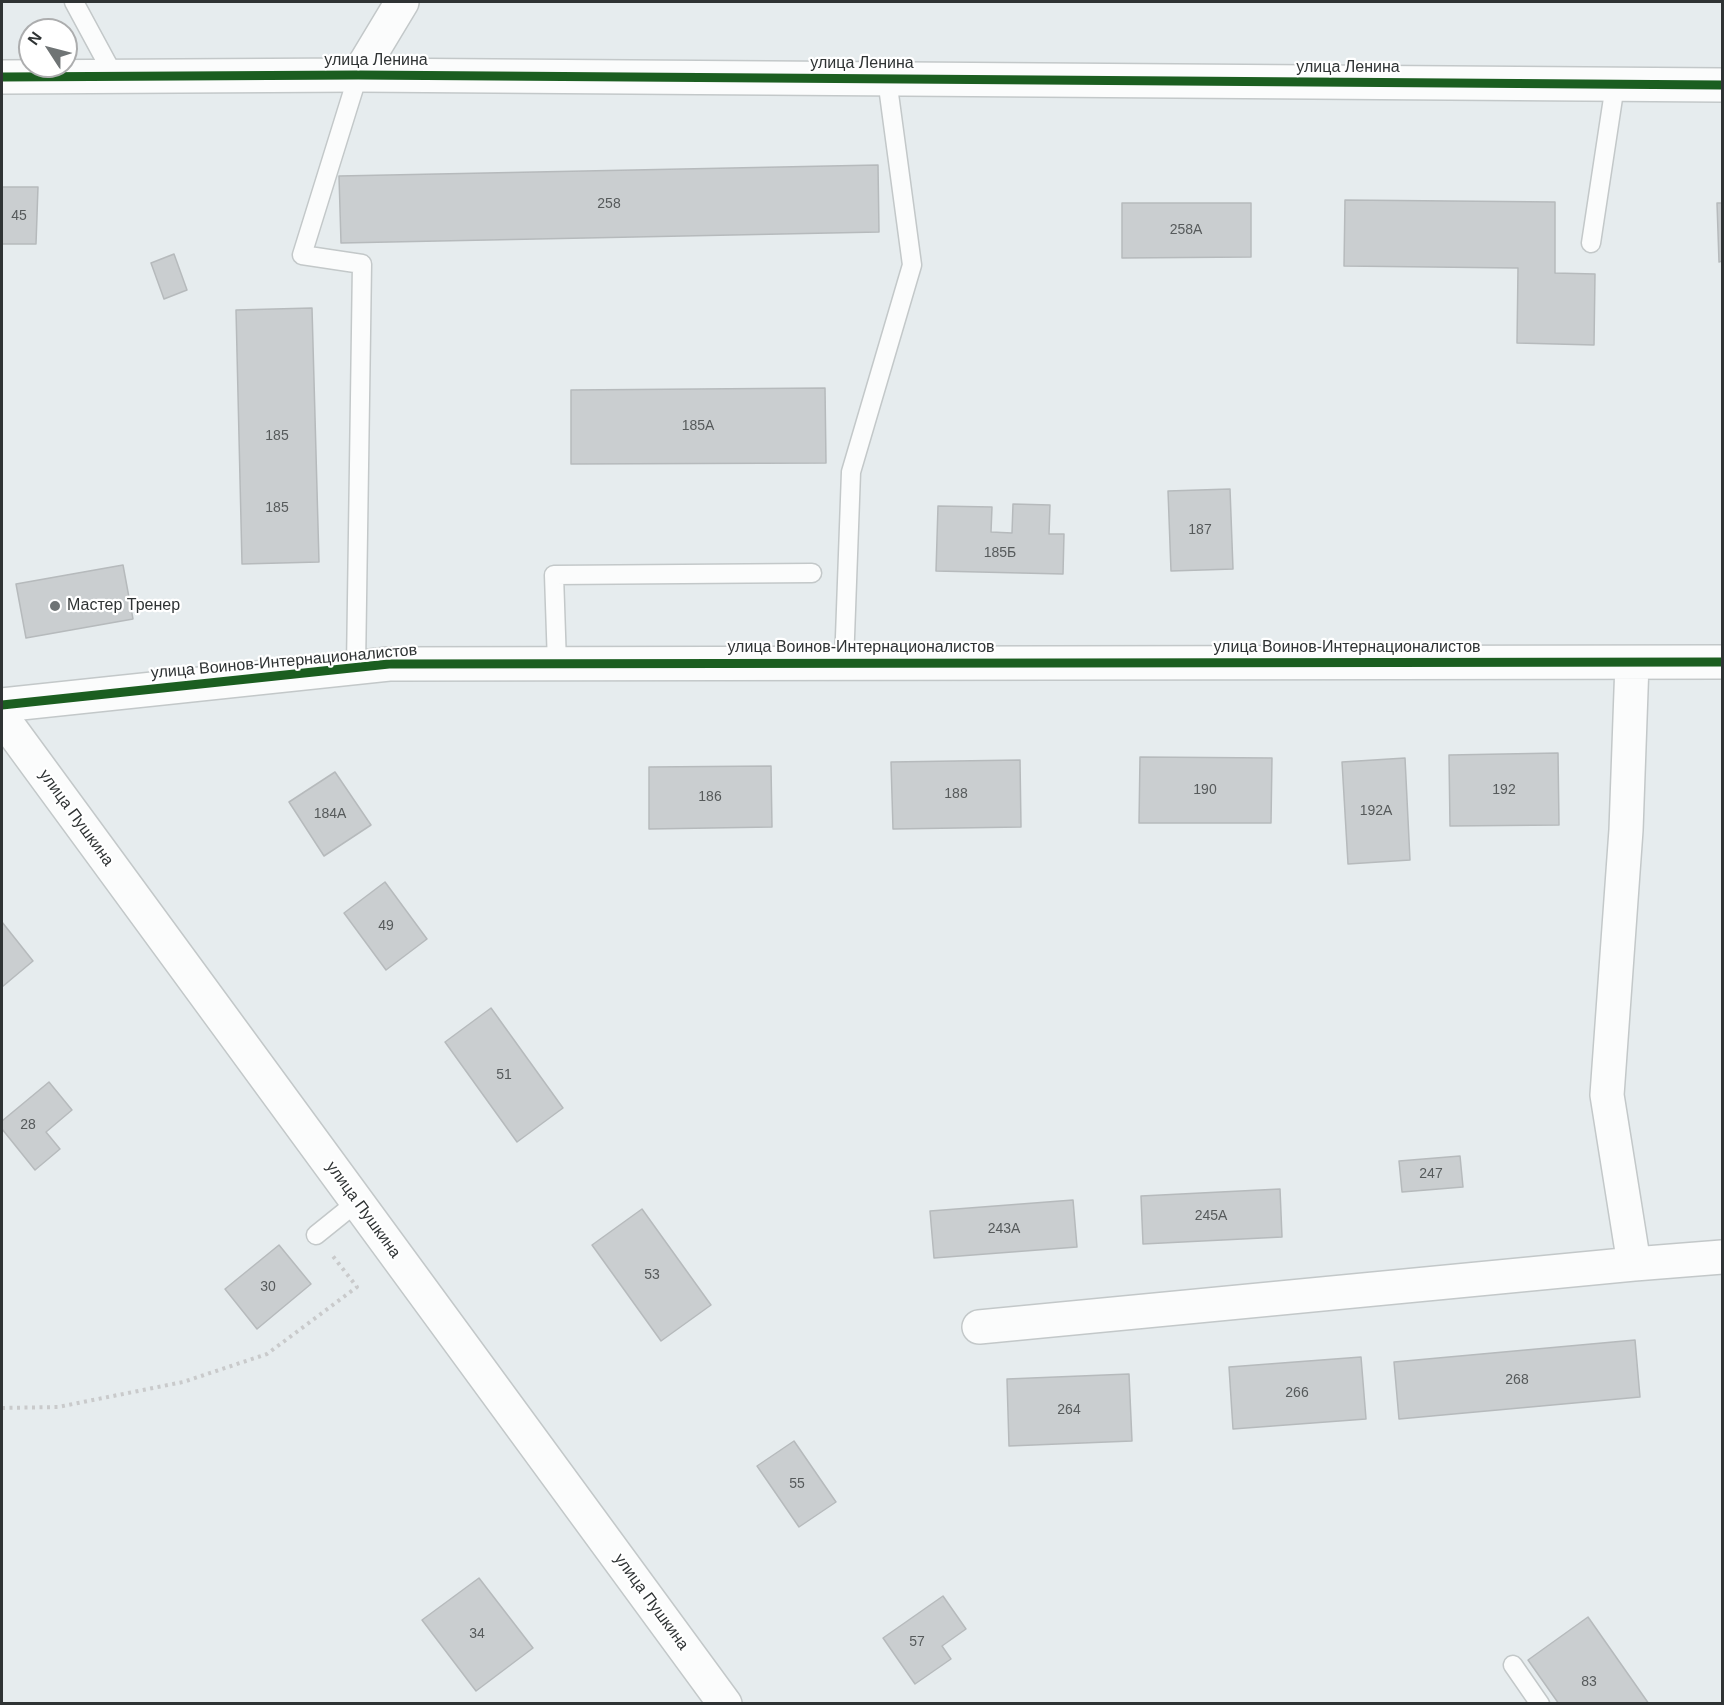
<!DOCTYPE html>
<meta charset="utf-8">
<style>
body{margin:0}
#map{position:relative;width:1724px;height:1705px;overflow:hidden;background:#e6ecee;font-family:Arial,sans-serif}
canvas{display:block}
.frame{position:absolute;inset:0;border:3px solid #2f3334;pointer-events:none}
.north{position:absolute;left:18px;top:18px;width:60px;height:60px;box-sizing:border-box;background:#fff;border:2px solid #acadae;border-radius:50%;rotate:306deg;font-size:16px;font-weight:700;line-height:24px;text-align:center;color:#2f3334}
.north::after{content:'';display:block;margin:auto;width:21px;height:27px;background:#6f7475;clip-path:polygon(50% 0,100% 100%,50% 72%,0 100%)}
</style>
<div id="map">
<canvas width="1724" height="1705"></canvas>
<div class="frame"></div>
<div class="north">N</div>
</div>
<script>
const ctx = document.querySelector('canvas').getContext('2d');
ctx.lineJoin = 'round';
function fill(path, color) {
  ctx.fillStyle = color;
  ctx.fill(path, 'evenodd');
}
function stroke(path, color, width, dash) {
  ctx.strokeStyle = color;
  ctx.lineWidth = width;
  ctx.lineCap = dash ? 'butt' : 'round';
  ctx.setLineDash(dash || []);
  ctx.stroke(path);
}
function write(font, color, halo, rows, align = 'center') {
  ctx.font = font + ' Arial,sans-serif';
  ctx.lineWidth = 4.5;
  ctx.setLineDash([]);
  ctx.textBaseline = 'middle';
  ctx.strokeStyle = halo;
  ctx.fillStyle = color;
  for (const [text, x, y, turn = 0] of rows) {
    ctx.save();
    ctx.translate(x, y);
    ctx.rotate((+turn || 0) * Math.PI / 180);
    ctx.textAlign = isNaN(turn) ? turn : align;
    if (halo) ctx.strokeText(text, 0, 0);
    ctx.fillText(text, 0, 0);
    ctx.restore();
  }
}
const building = new Path2D(`
 M878,165l1,67 -538,11 -2,-67z
 M2,187h36l-2,57h-34z
 M1345,200l210,2v71l40,1 -1,71 -77,-2 1,-75 -174,-2z
 M1122,203h129v54l-129,1z
 M1717,203h5v58l-3,1z
 M174,254l13,36 -23,9 -13,-36z
 M312,308l7,254 -77,2 -6,-254z
 M825,388l1,75 -255,1v-74z
 M1230,489l3,80 -62,2 -3,-80z
 M1013,504l37,1 -1,29h15l-1,40 -127,-3 2,-65 54,1 -1,25 21,1z
 M123,565l10,54 -107,19 -10,-54z
 M1558,753l1,72 -109,1 -1,-71z
 M1140,757l132,1 -1,65h-132z
 M1405,758l5,102 -62,4 -6,-102z
 M1020,760l1,67 -128,2 -2,-67z
 M771,766l1,61 -123,2v-62z
 M335,772l36,53 -47,31 -35,-54z
 M385,882l42,57 -41,31 -42,-57z
 M2,922l31,39 -31,26z
 M491,1008l72,100 -46,34 -72,-100z
 M49,1082l23,28 -26,22 14,17 -25,21 -33,-41v-8z
 M1460,1156l3,31 -61,5 -3,-31z
 M1280,1189l2,48 -139,7 -2,-48z
 M1073,1200l4,47 -143,11 -4,-47z
 M642,1209l69,96 -50,36 -69,-96z
 M279,1245l32,39 -54,45 -32,-40z
 M1635,1340l5,57 -241,22 -5,-57z
 M1361,1357l5,62 -133,10 -4,-62z
 M1129,1374l3,67 -123,5 -2,-67z
 M794,1441l42,61 -37,25 -42,-61z
 M479,1578l54,70 -57,43 -54,-71z
 M943,1596l23,33 -24,17 9,13 -36,25 -32,-46z
 M1588,1617l61,87h-90l-31,-44z`);
const path = new Path2D(`
 M2,1408l56,-1 125,-25 84,-28 90,-67 -25,-32`);
const service = new Path2D(`
 M74,2l40,74
 M1591,243l24,-158
 M557,664l-3,-89 258,-2
 M844,664l7,-192 61,-207 -25,-186
 M356,667l6,-403 -60,-9 56,-180
 M316,1235l41,-33
 M1513,1665l27,39`);
const minor = new Path2D(`
 M358,75l44,-73
 M2,77l356,-2 1364,10
 M1632,663l-6,167 -19,265 27,169
 M2,705l387,-41 1333,-2
 M979,1327l655,-63 88,-7`);
const primary = new Path2D(`
 M2,717l723,987`);
const cycleway = new Path2D(`
 M2,77l356,-2 1364,10
 M2,705l387,-41 1333,-2`);
const markers = [
 [55,606,6,"#6f7475"]
];
const numberNames = [
 ["258",609,204],
 ["45",19,216],
 ["258А",1186,230],
 ["185А",698,426],
 ["185",277,436],
 ["185",277,508],
 ["187",1200,530],
 ["185Б",1000,553],
 ["190",1205,790],
 ["192",1504,790],
 ["188",956,794],
 ["186",710,797],
 ["192А",1376,811],
 ["184А",330,814],
 ["49",386,926],
 ["51",504,1075],
 ["28",28,1125],
 ["247",1431,1174],
 ["245А",1211,1216],
 ["243А",1004,1229],
 ["53",652,1275],
 ["30",268,1287],
 ["268",1517,1380],
 ["266",1297,1393],
 ["264",1069,1410],
 ["55",797,1484],
 ["34",477,1634],
 ["57",917,1642],
 ["83",1589,1682]
];
const streetNames = [
 ["улица Ленина",376,61],
 ["улица Ленина",862,64],
 ["улица Ленина",1348,68],
 ["улица Воинов-Интернационалистов",861,648],
 ["улица Воинов-Интернационалистов",1347,648],
 ["улица Воинов-Интернационалистов",284,662,-5],
 ["улица Пушкина",76,818,54],
 ["улица Пушкина",363,1210,54],
 ["улица Пушкина",651,1602,54]
];
const poiNames = [
 ["Мастер Тренер",67,606]
];
fill(building, '#caced0');
stroke(building, '#b6babc', 1.5);
stroke(service, '#c3c8c9', 21);
stroke(minor, '#c3c8c9', 36);
stroke(primary, '#c3c8c9', 36);
stroke(path, '#c9cacb', 4, [3, 4.5]);
stroke(service, '#fbfcfc', 18);
stroke(minor, '#fbfcfc', 33);
stroke(primary, '#fbfcfc', 33);
stroke(cycleway, '#1b5e20', 9);
for (const [x, y, r, color] of markers) {
  const dot = new Path2D();
  dot.arc(x, y, r, 0, 2 * Math.PI);
  ctx.fillStyle = color;
  ctx.fill(dot);
  stroke(dot, '#fff', 2);
}
write('14px', '#565a5b', null, numberNames);
write('16px', '#2f3334', '#fff', streetNames);
write('16px', '#2f3334', '#fff', poiNames, 'left');
</script>
